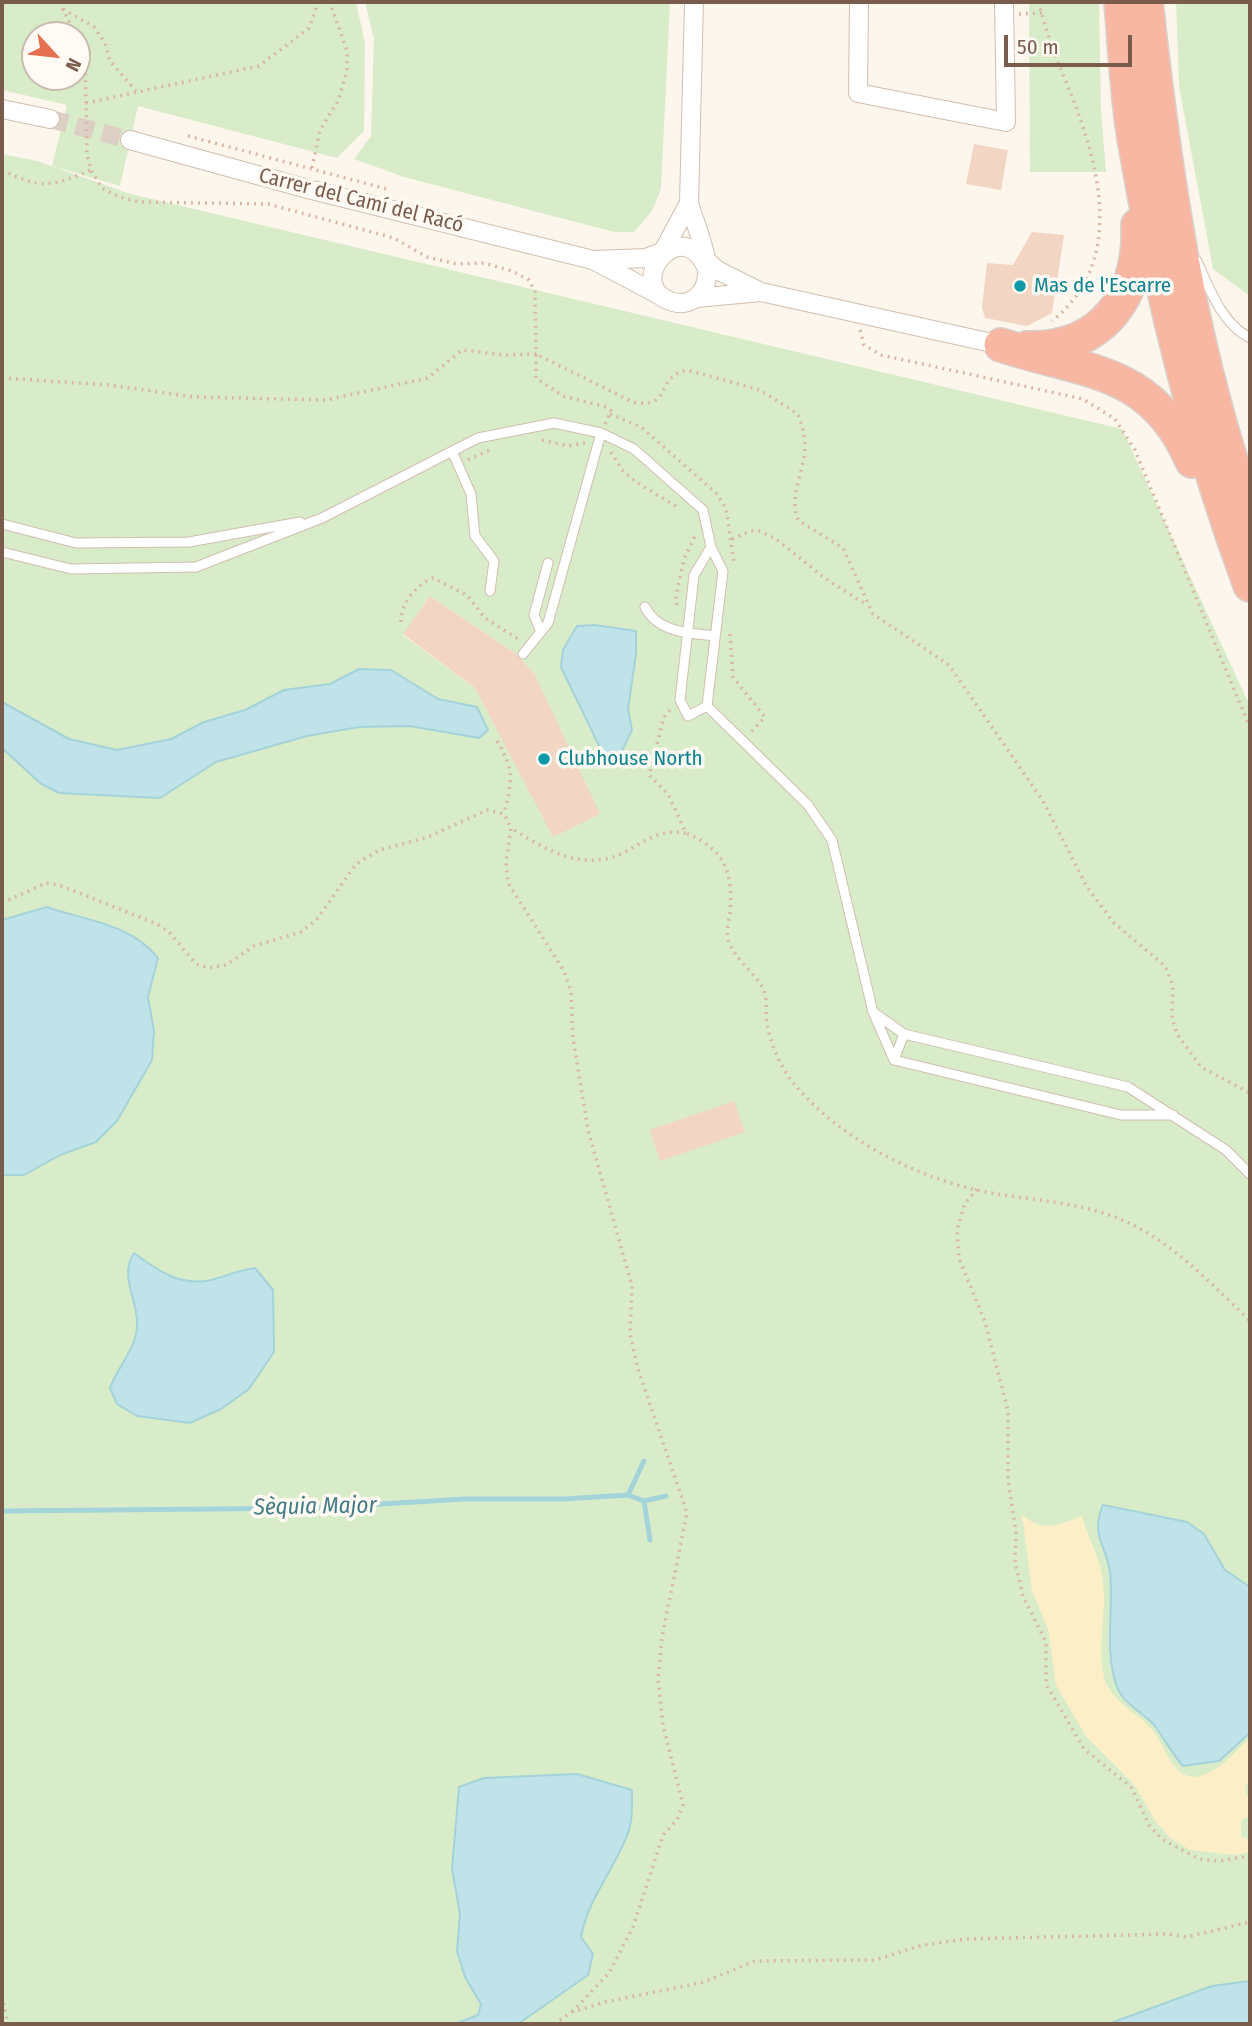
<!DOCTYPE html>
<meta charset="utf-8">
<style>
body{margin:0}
#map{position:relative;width:1252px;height:2026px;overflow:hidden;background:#fdf6ec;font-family:"Fira Sans Condensed",sans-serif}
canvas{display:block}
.frame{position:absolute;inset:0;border:4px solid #7a5c4d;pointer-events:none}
.north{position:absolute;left:21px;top:21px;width:70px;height:70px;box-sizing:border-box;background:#fffaf3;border:2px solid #cabbb1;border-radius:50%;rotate:117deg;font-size:19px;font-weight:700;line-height:28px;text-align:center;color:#7a5c4d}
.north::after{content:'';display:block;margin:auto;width:24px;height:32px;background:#e76f51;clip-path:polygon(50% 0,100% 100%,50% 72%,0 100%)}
.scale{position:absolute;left:1004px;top:35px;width:128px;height:32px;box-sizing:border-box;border:4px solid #7a5c4d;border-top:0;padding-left:9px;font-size:21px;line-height:24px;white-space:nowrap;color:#7a5c4d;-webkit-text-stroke:5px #fffaf3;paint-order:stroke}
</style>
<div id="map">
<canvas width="1252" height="2026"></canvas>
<div class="frame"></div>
<div class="north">N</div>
<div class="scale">50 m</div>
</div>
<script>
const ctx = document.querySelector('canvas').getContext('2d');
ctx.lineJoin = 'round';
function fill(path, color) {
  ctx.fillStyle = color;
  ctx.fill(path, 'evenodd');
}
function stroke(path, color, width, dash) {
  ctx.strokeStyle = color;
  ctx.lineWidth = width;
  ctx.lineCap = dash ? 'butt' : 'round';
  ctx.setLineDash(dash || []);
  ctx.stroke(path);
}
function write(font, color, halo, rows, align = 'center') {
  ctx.font = font + ' "Fira Sans Condensed",sans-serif';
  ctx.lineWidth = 7;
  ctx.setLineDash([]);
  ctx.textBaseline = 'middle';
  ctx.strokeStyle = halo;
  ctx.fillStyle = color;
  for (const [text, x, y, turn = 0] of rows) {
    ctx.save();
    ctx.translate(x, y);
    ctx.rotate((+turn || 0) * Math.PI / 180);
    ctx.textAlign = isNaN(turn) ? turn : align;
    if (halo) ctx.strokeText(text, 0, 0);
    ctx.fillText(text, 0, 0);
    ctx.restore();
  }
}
const green = new Path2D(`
 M2,2h354l9,41 -1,88 -27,27 -199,-52 -18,80 -68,-20 15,-61 -65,-15zM35,35h42v42h-42z
 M365,2h305l-9,187 -9,22 -18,21h-20l-210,-55 -50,-18 17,-23 3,-97z
 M1029,2h70l2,108 5,62h-76z
 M1176,2h74v294l-37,-27 -34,-183z
 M2,154l35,7 94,33 991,235 128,277v1318h-1248zM430,596l88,60 16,17 -49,31 -10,-16 -72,-53z`);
const sand = new Path2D(`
 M1022,1514c19,19 37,11 60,2 6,23 19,43 21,67 4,31 -7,66 2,97 6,19 31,33 44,46 12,12 16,29 26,41 25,29 58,-14 75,-29v38l-5,13 5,14v13l-9,5v15l9,5v11l-15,3 -45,-5 -20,-12 -14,-16 -21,-36 -50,-51 -29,-50 -8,-56 -16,-38z`);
const water = new Path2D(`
 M595,625l41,6v23l-8,55 4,21 -11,23 -16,5 -44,-91 2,-17 14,-24z
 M359,669l32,1 47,29 39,8 11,23 -9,8 -69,-12 -51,1 -52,9 -91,26 -56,36 -101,-5 -19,-10 -38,-35v-46l67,37 48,11 54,-11 33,-17 41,-12 39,-20 46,-6z
 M47,907c39,14 83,16 111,51l-10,39 6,34 -2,29 -35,61 -21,21 -36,13 -36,20h-22v-255z
 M134,1253c23,17 46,34 77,27 15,-4 28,-10 44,-12l18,22 1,62 -25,37 -28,20 -31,14 -53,-7 -20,-12 -7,-16c7,-20 25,-38 27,-60 3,-26 -19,-50 -3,-75z
 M1103,1505l84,17 17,12 21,36 25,17v146l-31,28 -36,5c-11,-13 -19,-27 -28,-40 -13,-15 -33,-22 -39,-42 -12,-37 -2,-75 -6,-112 -4,-28 -20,-36 -7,-67z
 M577,1774l55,16c0,16 1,33 -6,48 -14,35 -38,61 -45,99l12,17 -5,21 -70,49h-63l23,-9 3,-11 -16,-27 -8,-26 3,-37 -8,-46 7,-81 25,-9z
 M1250,1981v43h-142l104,-38z`);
const stream = new Path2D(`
 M628,1495l16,-34
 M644,1501l22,-5
 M2,1511l314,-3 148,-9h100l64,-4 16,6 6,39`);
const building = new Path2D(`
 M974,144l34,6 -7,40 -35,-6z
 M1032,232l32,3 -12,78 -25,13 -42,-8 -3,-10 5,-45 26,2z
 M430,596l86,58 18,19 66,141 -47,23 -78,-149 -72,-54z
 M734,1101l11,31 -85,29 -10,-31z`);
const streetTunnel = new Path2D(`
 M50,119l80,21`);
const path = new Path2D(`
 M59,2l17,33
 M1038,2c6,18 11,38 18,56 35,81 80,196 -4,263
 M63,9l31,18 11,16 5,18 26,30
 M1019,14l23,-1
 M86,103l173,-37 50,-38 9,-26
 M188,136l199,53
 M312,168l8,-38 18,-29 9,-30v-20l-17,-49
 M2,170c38,19 50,17 89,0l-4,-15 -2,-103 -8,-16
 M860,330l4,15 17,10 202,44 32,20 20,31 115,278
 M2,378l107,7 85,12 132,3 102,-22 34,-28 44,5 30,-1 -1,-62 -6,-12 -17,-9 -28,-8 -27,1 -30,-7 -33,-19 -126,-34 -128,-2 -21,-5 -17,-9 -11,-18
 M610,414l31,13 76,67 9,14 8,55
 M605,424l6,-13 -4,-4 -44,-11 -27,-18v-24l97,48c41,7 20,-24 54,-32l73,20 38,24c4,11 7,21 7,33 0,23 -18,53 -6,74l44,27 30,66 76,51 94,136 44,86 27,36 51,43 8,20 -1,32 5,16 24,33 49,26
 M542,440l26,6 17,-3
 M611,452l12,19 13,11 43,26
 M468,460l22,-10
 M732,539l18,-8h9l17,8 50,40 41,26
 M677,605l-2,-4 9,-42 11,-23
 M401,622c0,-20 15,-37 32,-44l34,17 18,23 33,21
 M730,634l3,43 32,40 -14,15
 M670,710l-6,7 -15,58 19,19 18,39c39,17 47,38 44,79 -1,8 -4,19 -2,27 5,20 28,33 36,52 4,10 1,21 3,32 3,21 14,45 28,62 48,57 129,97 202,109 45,7 94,10 134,30 45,22 84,63 119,97
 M497,741c18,29 15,40 7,73
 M2,903l44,-20 13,2 98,39 12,8 27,32 13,4 17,-3 28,-19 47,-14 16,-13 39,-55 23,-14 49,-13 59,-27 17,4 7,14
 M977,1189l-12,14 -8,27 2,28 26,64 23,89v69l8,52 -1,30 8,34 23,46v42l38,65 47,38 18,38 14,15 36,19 19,2 32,-5
 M2,1996l6,28
 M572,2012l37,-39 24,-46 30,-92 14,-15 6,-15 -20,-80 -5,-46 4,-42 25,-124 -49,-144 -8,-35 2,-48 -44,-156 -15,-92 -2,-46 -7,-21 -56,-88 -2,-21 5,-34c27,17 60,38 95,31 31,-7 44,-32 80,-26
 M554,2024l18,-12 33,-10 99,-20 51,-21 120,-1 48,-15 44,-6 201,-5 18,3 64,-15`);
const lane = new Path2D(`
 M1197,261c12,27 25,63 53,77
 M452,451l19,43 4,42 19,25 -4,30
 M2,524l74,19 113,-1 111,-20
 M711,547l12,24 -16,135 -19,10 -8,-16 14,-125z
 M2,552l69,17 125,-2 126,-49 156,-80 76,-15 47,10 33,16 69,61 8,37
 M645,607c13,26 45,26 70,29
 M541,632l-7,-17 14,-52
 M523,654l25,-31 53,-190
 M707,706l101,99 24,35 41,172
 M894,1060l10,-26
 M1173,1115h-52l-227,-55 -21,-48 31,22 224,53 98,63 24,24`);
const street = new Path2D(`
 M859,2l-1,91 148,29 -2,-120
 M2,109l48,10
 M130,140l178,49 285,71
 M689,203l5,-201
 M661,255l28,-52c7,26 34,78 5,96 -6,4 -14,5 -21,3 -52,-15 8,-91 33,-35
 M761,292l240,53
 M661,296l-68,-36 53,-2 20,-8
 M696,298l65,-6 -44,-22 -14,-13`);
const highway = new Path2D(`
 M1121,2c4,47 6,96 14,142 26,151 62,298 115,441
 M1146,2c19,174 44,349 104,515
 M1001,345c85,28 151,23 191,116
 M1027,348c75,2 114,-52 111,-123`);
const markers = [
 [1020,286,7,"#0f9aa8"],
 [544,759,7,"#0f9aa8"]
];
const streetNames = [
 ["Carrer del Camí del Racó",361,201,14]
];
const cultureNames = [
 ["Mas de l'Escarre",1034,286],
 ["Clubhouse North",558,759]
];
const waterNames = [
 ["Sèquia Major",315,1507,-1]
];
fill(green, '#d8ecc9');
fill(sand, '#fcefc7');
fill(water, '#bfe3e8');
stroke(water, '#a5d3da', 2);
stroke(stream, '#a5d3da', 5);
fill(building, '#f3d5c3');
stroke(streetTunnel, '#dcd0c4', 18, [18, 9]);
stroke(lane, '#d1beb0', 11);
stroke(street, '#d1beb0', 20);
stroke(highway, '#dad1cd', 36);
stroke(path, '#d9b8a5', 3.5, [2, 5]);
stroke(lane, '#fff', 9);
stroke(street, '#fff', 18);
stroke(highway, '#f7b7a3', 33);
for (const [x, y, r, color] of markers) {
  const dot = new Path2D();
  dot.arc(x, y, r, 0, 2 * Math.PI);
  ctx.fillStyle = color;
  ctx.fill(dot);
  stroke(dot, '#fffaf3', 2.5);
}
write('21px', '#7a5c4d', '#fffaf3', streetNames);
write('21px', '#0d838f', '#fffaf3', cultureNames, 'left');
write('italic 23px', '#437c86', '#fffaf3', waterNames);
</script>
